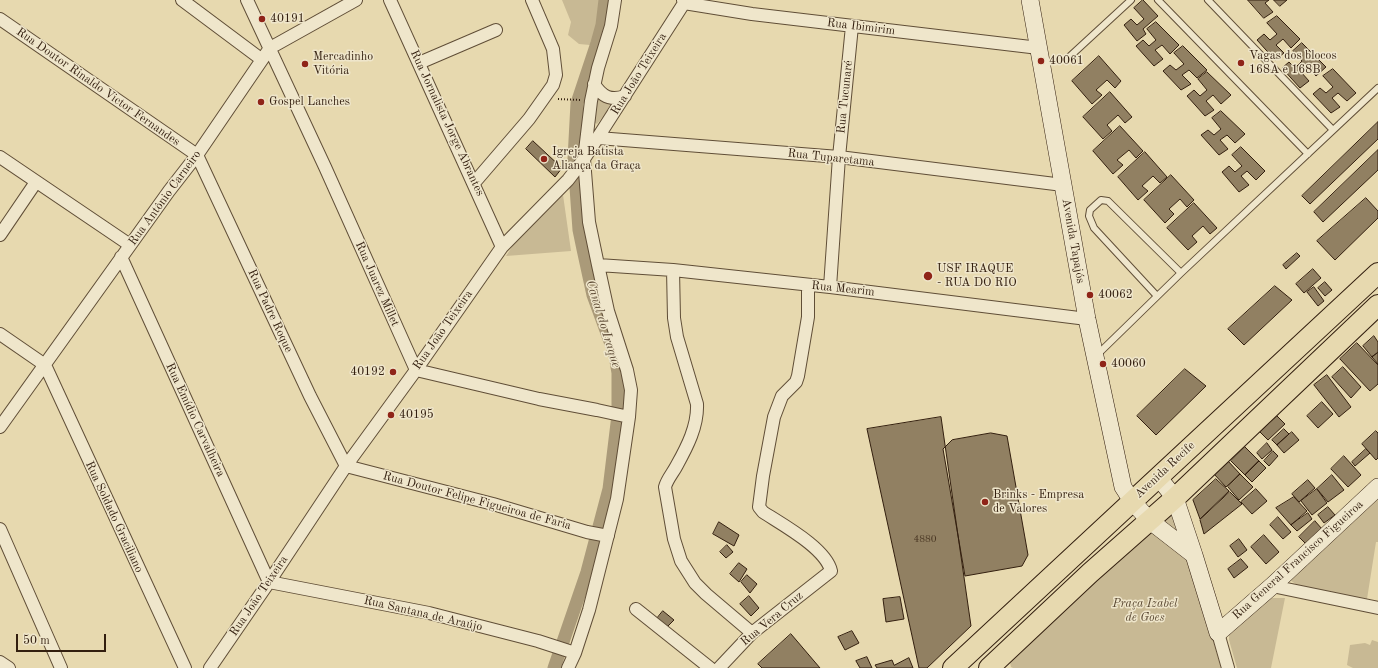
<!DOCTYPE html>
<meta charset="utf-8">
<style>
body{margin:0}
#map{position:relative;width:1378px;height:668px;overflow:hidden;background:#e7d9af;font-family:"Old Standard TT",serif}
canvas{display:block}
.scale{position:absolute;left:16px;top:634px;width:90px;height:18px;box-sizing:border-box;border:2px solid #331f0f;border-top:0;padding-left:5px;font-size:12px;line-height:14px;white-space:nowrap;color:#331f0f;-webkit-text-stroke:3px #efe6cb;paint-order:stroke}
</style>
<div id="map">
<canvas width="1378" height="668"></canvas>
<div class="scale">50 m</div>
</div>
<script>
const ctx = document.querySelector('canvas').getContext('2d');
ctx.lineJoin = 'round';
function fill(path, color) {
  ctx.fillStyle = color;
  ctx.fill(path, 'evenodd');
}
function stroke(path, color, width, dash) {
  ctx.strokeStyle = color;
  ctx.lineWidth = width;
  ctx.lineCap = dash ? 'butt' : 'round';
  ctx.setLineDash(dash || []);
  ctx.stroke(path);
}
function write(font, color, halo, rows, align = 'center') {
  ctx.font = font + ' "Old Standard TT",serif';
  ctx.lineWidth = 3;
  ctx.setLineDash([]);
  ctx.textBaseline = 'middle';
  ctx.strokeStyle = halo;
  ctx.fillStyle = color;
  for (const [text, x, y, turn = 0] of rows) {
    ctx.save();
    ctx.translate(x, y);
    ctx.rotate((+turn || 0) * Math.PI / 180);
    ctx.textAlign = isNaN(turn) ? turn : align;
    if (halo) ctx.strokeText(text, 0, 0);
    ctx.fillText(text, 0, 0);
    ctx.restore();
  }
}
const green = new Path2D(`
 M562,0h39l-2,23 -9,22 -11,-1 -11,-9 3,-13z
 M598,97l15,7 -16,20 -5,-3z
 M563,195l8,56 -65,5 9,-14z
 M1378,494v48h-2l-9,57 -70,-14 -7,-5z
 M1171,514l3,2 22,64 25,88h-208l-2,-1 -2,-9 138,-128z
 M1271,598h14l-14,70h-34l-8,-28v-5z
 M1372,640l6,2v26h-25l-6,-3 3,-20 15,-2 5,2z`);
const canal = new Path2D(`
 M554,668l33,-96 22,-83 9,-74v-42l-3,-18 -22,-60 -10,-46 -4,-19 -5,-71 3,-56 20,-60 5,-18 3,-25`);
const building = new Path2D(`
 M1143,0l15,16 -15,13 3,5 -9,7 -13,-16 7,-6 6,6 7,-6 -10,-11z
 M1248,0h21l-4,3 8,9 -9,6z
 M1274,0h13l-7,6z
 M1277,16l23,23 -9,9 -8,-9 -7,6 8,8 -9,7 -18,-20 7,-6 6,6 7,-6 -10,-11z
 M1156,22l23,23 -9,9 -8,-9 -7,5 8,9 -9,7 -18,-20 7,-6 6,6 7,-6 -9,-11z
 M1302,43l24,24 -10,9 -8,-9 -7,5 8,9 -9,7 -18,-20 7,-6 6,6 7,-7 -9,-10z
 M1183,46l24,24 -10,8 -8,-8 -7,5 9,9 -10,6 -18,-19 7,-6 6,5 8,-6 -10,-11z
 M1099,56l22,25 -6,7 -8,-8 -11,10 6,5 -10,9 -20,-23z
 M1333,69l23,24 -9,8 -9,-8 -6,5 8,9 -9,6 -18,-19 7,-6 6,5 7,-6 -10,-11z
 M1207,72l24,23 -10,9 -8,-9 -7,6 8,9 -9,6 -18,-20 7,-6 6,6 7,-6 -9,-11z
 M1110,92l22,25 -7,6 -7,-8 -11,10 5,6 -9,8 -20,-22z
 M1221,111l24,23 -10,9 -8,-8 -7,5 8,9 -9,6 -18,-20 7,-5 6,5 7,-6 -9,-11z
 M1378,122v17l-68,65 -8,-8z
 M1120,126l23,25 -7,7 -7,-8 -12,10 6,5 -10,9 -20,-23z
 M533,141l29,27 -7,9 -29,-28z
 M1241,147l24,24 -9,9 -9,-9 -6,5 8,9 -10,7 -17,-20 7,-6 6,6 7,-6 -10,-11z
 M1378,150v20l-55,52 -9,-10z
 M1145,152l22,25 -7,6 -7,-7 -11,10 6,5 -10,9 -20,-23z
 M1171,175l23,25 -7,7 -7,-8 -11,10 5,5 -9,9 -21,-23z
 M1366,198l12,13v7l-43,42 -18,-19z
 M1194,203l23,25 -7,6 -7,-8 -11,10 5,6 -9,8 -21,-22z
 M1297,253l3,3 -14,13 -3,-4z
 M1313,269l8,9 -17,15 -8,-9z
 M1325,282l7,8 -7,6 -7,-8z
 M1275,286l17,14 -48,45 -16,-16z
 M1314,287l10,14 -6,5 -11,-14z
 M1374,336l4,6v10l-6,5 -9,-11z
 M1357,343l21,22v19l-8,7 -30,-32z
 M1378,353v11l-6,-7z
 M1343,367l18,20 -10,11 -19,-21z
 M1185,369l21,17 -50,49 -19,-19z
 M1327,375l24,32 -12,10 -25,-32z
 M1322,402l11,12 -15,14 -11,-12z
 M1277,416l8,8 -17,16 -8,-8z
 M941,417l30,209 -44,42h-8l-52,-239z
 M1284,429l5,5 -12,11 -5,-5z
 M1376,431l2,2v25l-2,2 -14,-16z
 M1292,432l7,8 -15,13 -7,-8z
 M991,433l16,3 21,119 -6,11 -57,10 -22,-127 9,-9z
 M1267,443l5,7 -10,9 -5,-6z
 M1245,447l14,14 -14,14 -14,-14z
 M1366,449l4,4 -15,13 -3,-4z
 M1273,451l5,5 -9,10 -5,-5z
 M1344,456l17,19 -13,12 -17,-18z
 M1228,461l12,13 -14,13 -12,-13z
 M1259,461l7,7 -14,14 -7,-7z
 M1240,474l13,13 -14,13 -11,-13z
 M1332,475l12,15 -16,12 -11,-13z
 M1216,479l13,12 -29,28 -7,-19z
 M1308,480l7,8 -16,14 -7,-8z
 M1256,489l11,12 -15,13 -11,-12z
 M1317,489l10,14 -15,12 -11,-14z
 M1230,492l12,12 -38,30 -4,-14z
 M1294,497l13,14 -16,14 -15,-17z
 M1328,507l7,8 -11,8 -6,-8z
 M1308,513l4,6 -15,12 -6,-6z
 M1278,517l13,15 -8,7 -13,-14z
 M1315,521l7,8 -15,16 -8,-8z
 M719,522l20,13 -5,11 -21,-12z
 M1264,535l15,17 -13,12 -15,-17z
 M1239,539l8,11 -9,7 -8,-11z
 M727,545l6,7 -7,6 -6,-6z
 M1241,559l7,8 -14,11 -6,-9z
 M739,563l8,6 -8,13 -9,-8z
 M747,575l10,9 -7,9 -9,-11z
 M749,596l10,12 -8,8 -11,-12z
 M900,597l4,22 -18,3 -3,-23z
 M663,611l11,9 -9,9 -10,-8z
 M852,631l7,12 -14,7 -7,-13z
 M791,634l29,34h-58l-4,-4z
 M867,657l5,11h-12l-4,-7z
 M909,658l4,10h-36l-2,-3 17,-5 2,5z`);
const path = new Path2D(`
 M558,99l22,1`);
const lane = new Path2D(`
 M1158,0l150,154
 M1208,0l125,130
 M1067,59l64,-59
 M1157,296l-63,-68 -5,-12 1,-6 11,-10 7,1 73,72
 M1098,354l83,-81 197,-185`);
const street = new Path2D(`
 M182,0l79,59
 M247,0l78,167 91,203 123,29 58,11 32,7
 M390,0l112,247
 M683,0l1,3 68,11 287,34
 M0,19l197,136 113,241 36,70 147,38 94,28 21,4
 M419,63l77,-33
 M594,84c8,13 17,17 31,12
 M598,138l241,19 224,28
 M0,157l130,88
 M474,183l55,-64 24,-34 3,-10 -3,-26 -21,-49
 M0,235l36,-53
 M121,257l148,325 160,31 109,28 37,12
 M598,265l75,5 157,17 257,32
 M673,270l1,48 3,19 20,67c1,22 -10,43 -20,61 -4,8 -10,14 -12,22l9,52 7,22 14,22 11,11 46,39
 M830,287l9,-130 13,-131
 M0,334l45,31 140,303
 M0,427l169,-236 28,-36 73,-107 86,-48
 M0,529l61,139
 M1272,586l106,22
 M636,609l74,59
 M1218,633l10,35
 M0,662l9,6
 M210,668l59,-86 77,-116 70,-96 86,-123 66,-67 16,-21 102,-159
 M568,668l7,-15 14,-43 28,-111 12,-82 2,-27 -4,-20 -19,-59 -10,-46 -9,-43 -5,-63 7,-58 7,-33 13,-42 4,-26
 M719,668l33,-35 79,-62c-5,-23 -50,-47 -68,-59l-4,-5 4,-31 11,-59 8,-21 14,-14 2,-6 10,-59v-31`);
const secondary = new Path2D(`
 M1030,0l57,319 36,168 9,14 17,19 45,35
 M1158,477l17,21 19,57 24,78 54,-47 106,-99`);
const primary = new Path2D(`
 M953,668l425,-395
 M989,668l101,-95 85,-75 203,-193`);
const markers = [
 [262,19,4,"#8f2418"],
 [1041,61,4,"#8f2418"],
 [1241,63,4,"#8f2418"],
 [305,64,4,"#8f2418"],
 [261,102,4,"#8f2418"],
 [544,159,4,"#8f2418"],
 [928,276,5,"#8f2418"],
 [1090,295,4,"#8f2418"],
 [1103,364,4,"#8f2418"],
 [393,372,4,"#8f2418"],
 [391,415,4,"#8f2418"],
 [985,502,4,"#8f2418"]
];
const numberNames = [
 ["4880",925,539]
];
const poiNames = [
 ["40191",270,19],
 ["Vagas dos blocos",1249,56],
 ["168A e 168B",1249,70],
 ["Mercadinho",313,57],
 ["Vitória",313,71],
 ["40061",1049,61],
 ["Gospel Lanches",269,102],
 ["Igreja Batista",552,152],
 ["Aliança da Graça",552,166],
 ["USF IRAQUE",937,269],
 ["- RUA DO RIO",937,283],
 ["40062",1098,295],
 ["40060",1111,364],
 ["40192",385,372,"right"],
 ["40195",399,415],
 ["Brinks - Empresa",993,495],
 ["de Valores",993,509]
];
const streetNames = [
 ["Rua Ibimirim",861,27,7],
 ["Rua João Teixeira",639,74,-58],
 ["Rua Doutor Rinaldo Victor Fernandes",98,87,35],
 ["Rua Tucunaré",845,97,-84],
 ["Rua Jornalista Jorge Abrantes",447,123,65],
 ["Rua Tuparetama",831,158,6],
 ["Rua Antônio Carneiro",165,198,-54],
 ["Avenida Tapajós",1073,241,80],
 ["Rua Juarez Millet",377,284,66],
 ["Rua Mearim",843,289,6],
 ["Rua Padre Roque",270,311,65],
 ["Rua João Teixeira",443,330,-55],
 ["Rua Emídio Carvalheira",195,420,65],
 ["Avenida Recife",1165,470,-43],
 ["Rua Doutor Felipe Figueiroa de Faria",477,501,15],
 ["Rua Soldado Graciliano",114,517,65],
 ["Rua General Francisco Figueiroa",1298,560,-42],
 ["Rua João Teixeira",259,596,-56],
 ["Rua Santana de Araújo",423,614,13],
 ["Rua Vera Cruz",772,619,-40]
];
const parkNames = [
 ["Praça Izabel",1145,604],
 ["de Goes",1145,618]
];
const waterNames = [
 ["Canal do Iraque",603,324,73]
];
fill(green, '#c8b994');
stroke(canal, '#aa9a79', 13);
fill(building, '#918062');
stroke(building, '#331f0f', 1);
stroke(lane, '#604e37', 8);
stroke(street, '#604e37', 14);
stroke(secondary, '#331f0f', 18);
stroke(primary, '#331f0f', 22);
stroke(path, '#331f0f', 2, [1, 2]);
stroke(lane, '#efe6cb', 6);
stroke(street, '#efe6cb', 12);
stroke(secondary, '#efe6cb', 17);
stroke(primary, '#e7d9af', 20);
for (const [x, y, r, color] of markers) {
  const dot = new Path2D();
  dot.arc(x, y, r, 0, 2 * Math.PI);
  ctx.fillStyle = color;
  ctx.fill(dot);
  stroke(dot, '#efe6cb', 1.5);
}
write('10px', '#4a3724', null, numberNames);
write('12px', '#331f0f', '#efe6cb', poiNames, 'left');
write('12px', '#331f0f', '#efe6cb', streetNames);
write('italic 12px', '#584630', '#efe6cb', parkNames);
write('italic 13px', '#5d4a34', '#efe6cb', waterNames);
</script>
